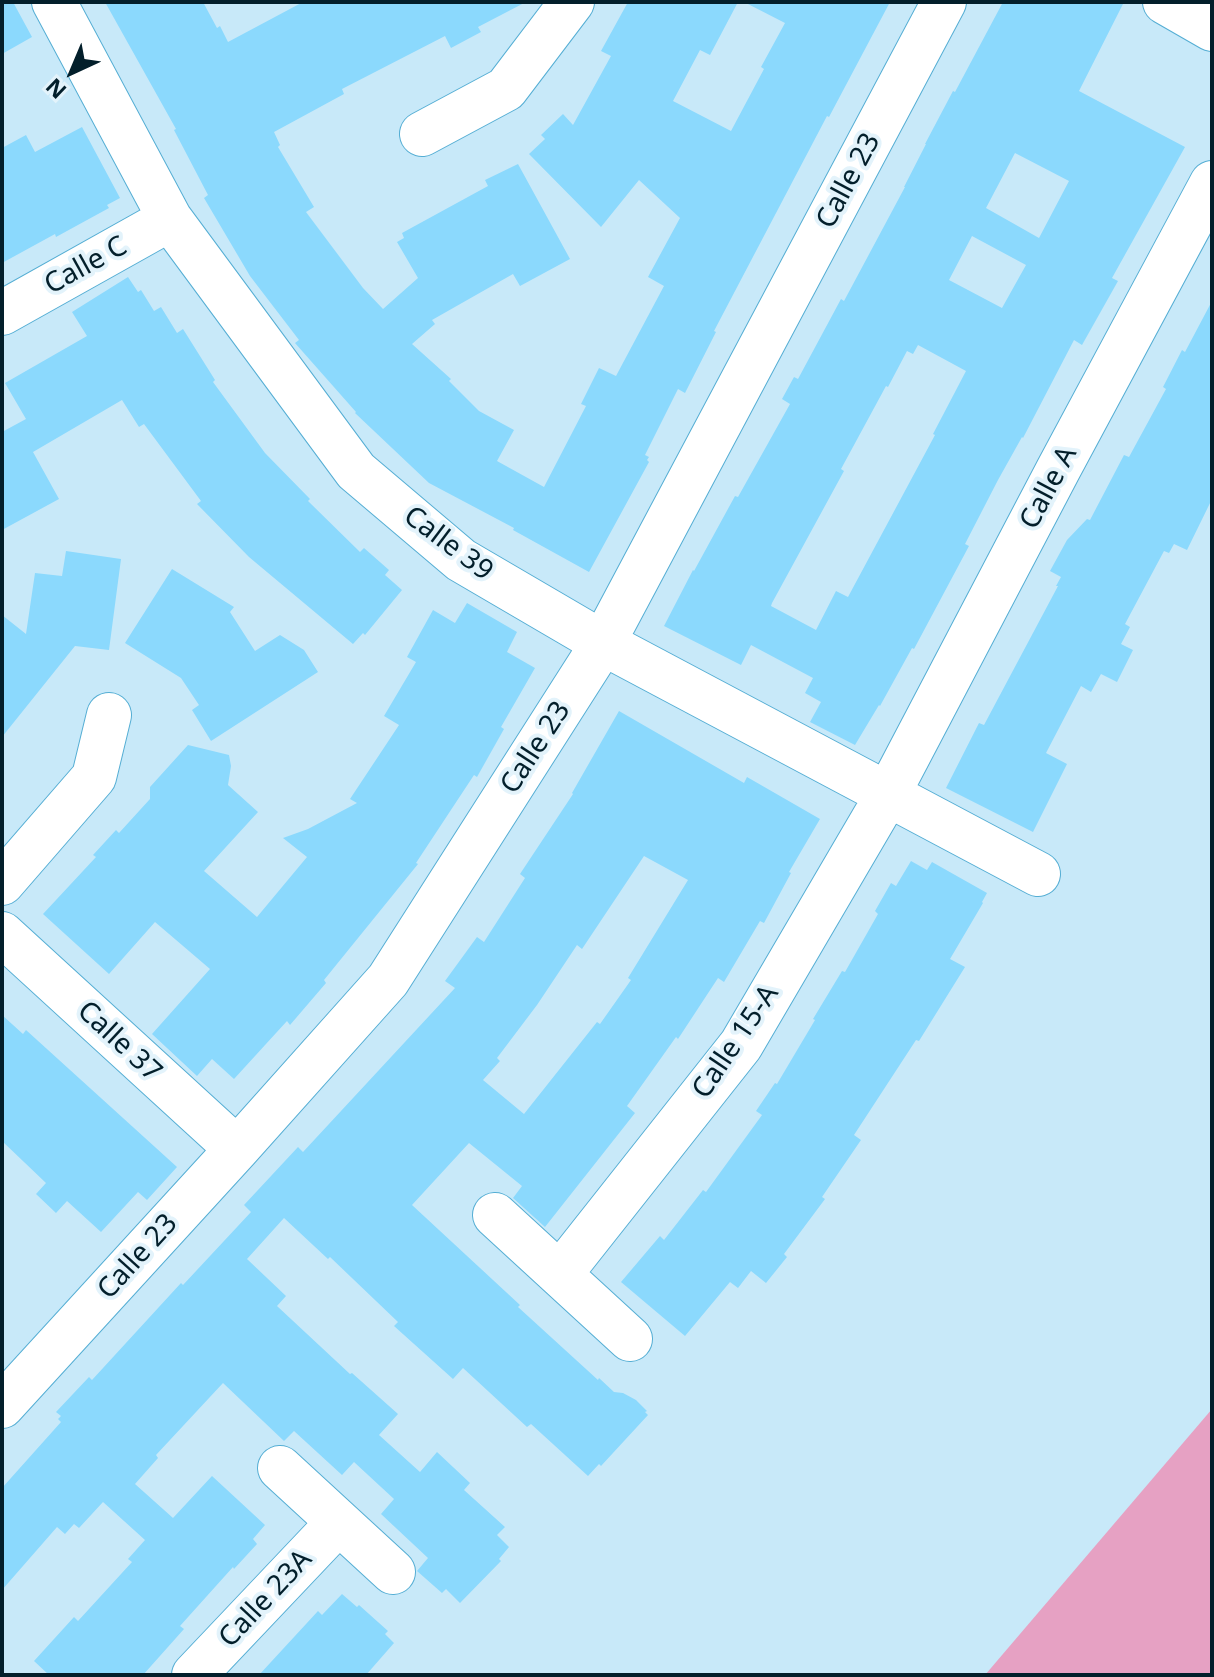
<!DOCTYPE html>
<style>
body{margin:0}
#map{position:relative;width:1214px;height:1677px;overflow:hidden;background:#c8e9f9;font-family:"Noto Sans",sans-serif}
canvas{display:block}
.frame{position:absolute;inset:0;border:4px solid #031f2b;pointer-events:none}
.north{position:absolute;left:32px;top:32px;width:80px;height:80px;-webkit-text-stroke:6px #e3f3fb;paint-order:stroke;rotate:224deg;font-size:22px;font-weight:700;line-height:32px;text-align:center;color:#031f2b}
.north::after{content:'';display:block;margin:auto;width:28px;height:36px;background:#031f2b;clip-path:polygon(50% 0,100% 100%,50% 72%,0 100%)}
</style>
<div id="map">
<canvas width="1214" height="1677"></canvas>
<div class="frame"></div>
<div class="north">N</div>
</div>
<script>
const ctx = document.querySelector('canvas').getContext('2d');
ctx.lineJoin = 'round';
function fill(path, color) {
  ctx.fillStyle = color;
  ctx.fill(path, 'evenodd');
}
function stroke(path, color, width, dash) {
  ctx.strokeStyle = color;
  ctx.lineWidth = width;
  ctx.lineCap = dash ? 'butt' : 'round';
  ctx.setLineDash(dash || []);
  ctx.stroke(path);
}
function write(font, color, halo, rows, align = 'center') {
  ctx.font = font + ' "Noto Sans",sans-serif';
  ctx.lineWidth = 8;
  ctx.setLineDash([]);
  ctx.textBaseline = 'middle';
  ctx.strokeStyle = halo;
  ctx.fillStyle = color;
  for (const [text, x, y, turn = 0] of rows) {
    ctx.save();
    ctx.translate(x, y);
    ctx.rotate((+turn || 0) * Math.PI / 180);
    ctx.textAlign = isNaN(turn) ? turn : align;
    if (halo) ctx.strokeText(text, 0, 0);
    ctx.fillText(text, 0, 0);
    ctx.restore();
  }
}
const green = new Path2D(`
 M1212,1409v266h-227z`);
const building = new Path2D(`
 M2,2h11l19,35 -30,17z
 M105,2h98l14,26 3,-2 8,16 75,-40h223l-48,25 3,5 -30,16 -6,-12 -103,53 2,5 -70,38 6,13 -2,2 36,60 -8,5 57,76 20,21 35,-31 -21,-36 7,-4 -2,-5 86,-47 -3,-6 33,-16 52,95 -50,27 -7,-12 -81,46 3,4 -23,20 39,35 -2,2 30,30 35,19 -17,31 47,26 42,-81 -5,-2 18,-36 17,8 48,-90 -16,-9 32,-59 -41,-38 -38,47 -72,-73 16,-15 -4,-4 22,-21 10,11 38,-69 -10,-5 27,-49h110l-28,53 -10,-5 -27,51 58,30 33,-62 -3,-2 24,-44 -41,-21h146l-61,115 -2,-1 -113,215 2,1 -31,61 -7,-4 -33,66 4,2 -2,3 2,2 -60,110 -76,-42 1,-2 -85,-45 -74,-70 1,-1 -61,-69 4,-3 -49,-64 -46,-78 4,-3 -34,-65 2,-1z
 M1003,2h121l-45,89 106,56 -73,131 6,3 -36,64 -8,-5 -51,98 -1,-1 -24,43 -33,64 4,2 -55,103 -2,-1 -32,58 -1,-1 -24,40 -45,-23 11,-20 -16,-9 8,-15 -62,-33 -10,20 -77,-39 29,-56 1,1 41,-75 3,1 52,-93 -8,-5 12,-22 4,2 43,-80 3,2 61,-114h-1l22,-43h-1l28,-53 2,1zM1015,153l54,28 -30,57 -53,-30zM972,236l54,29 -24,43 -53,-28zM918,345l48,26 -33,63 2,1 -87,162 -12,-6 -20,39 -45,-24 1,-3 72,-132 -3,-2 45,-83 2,1 19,-36 6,3z
 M82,127l38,71 -13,7 2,3 -53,29 -1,-3 -53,29v-115l24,-13 9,17z
 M128,277l10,15 3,-2 13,21 7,-4 16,26 6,-4 32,51 -2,2 52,71 45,46 -2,2 52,51 4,-4 25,22 -4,5 17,15 -37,45 -2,-2 -10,11 -104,-87 -52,-53 4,-3 -57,-77 -5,3 -17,-27 -89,52 26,47 -57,31v-98l24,-13 -21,-36 82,-47 -15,-24z
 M1212,301v198l-25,51 -13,-6 -5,9 -5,-2 -39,73 5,3 -9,17 12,6 -16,32 -16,-8 -10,18 -10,-6 -35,67 21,11 -34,68 -87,-44 33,-65 5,2 74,-139h-2l5,-9 -11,-6 17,-31 20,-21 3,1 34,-65 5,2 37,-68 -3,-2 19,-37 3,2z
 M66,551l55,8 -12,91 -34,-4 -73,91v-122l24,19 9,-61 27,3z
 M172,569l62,38 -4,5 25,39 25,-16 24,15 14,22 -107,69 -19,-31 7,-5 -18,-27 -56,-35z
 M467,603l50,29 -10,20 28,16 -34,59 3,2 -27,48 -3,-2 -58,88 2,1 -94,116 2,3 -36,42 -3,-4 -53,58 -22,-20 -15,17 -45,-42 58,-65 -55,-47 -46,52 -66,-60 53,-57 -3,-2 23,-25 3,3 31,-34v-12l38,-42 41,10 2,11 -3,19 30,27 -54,59 53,46 50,-60 -24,-19 25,-9 49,-26 -7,-4 49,-74 -15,-9 32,-54 -9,-5 26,-47 22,13z
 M619,711l125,72 3,-6 73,42 -31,53 2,1 -27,50 -4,-2 -36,61 -6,-4 -40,61 -2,-2 -49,69 8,7 -90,114 -32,-29 9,-12 -53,-43 -57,62 108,100 -2,2 80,73 1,-2 15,14 9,1 13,7 11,11 -2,1 3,3 -47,51 -2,-2 -11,12 -57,-52 -4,3 -64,-59 -10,11 -59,-53 4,-4 -68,-65 -2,2 -44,-41 -37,41 39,37 -9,10 73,68 2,-1 46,41 -19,21 41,37 17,-20 33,31 -6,7 41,37 -8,8 12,12 -10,12 2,2 -41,42 -14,-14 -4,4 -25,-22 11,-13 -47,-44 13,-15 -40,-37 -12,13 -48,-44 -10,10 -61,-58 -67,72 2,3 -23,26 38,34 39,-42 53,49 -12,14 4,5 -23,25 -1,-2 -53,59 4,3 -41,46h-94l-15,-14 40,-44 4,4 54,-59 -4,-3 17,-19 -42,-38 -24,26 -5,-4 -9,10 -8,-7 -55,63v-102l59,-66 -3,-3 3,-3 -5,-4 33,-35 3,3 89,-97 2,2 68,-73 -7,-7 54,-58 5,5 152,-164 -10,-7 32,-44 7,5 41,-64 -5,-4 53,-80 -1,-1zM644,856l44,24 -60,98 3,2 -31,44 -3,-2 -73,92 -41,-34 17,-19 -3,-3 40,-53 40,-60 5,4z
 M911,861l16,9 5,-8 55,31 -5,9 1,1 -33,56 15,8 -46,74 -3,-1 -62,95 7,5 -39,57 3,2 -41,55 3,3 -21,26 -15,-12 -13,17 -8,-6 -45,54 -64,-54 39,-46 4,4 39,-50 3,2 56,-77 -6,-4 19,-28 2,1 38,-64 -2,-1 29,-48 3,1 33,-58 -3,-3 16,-28 5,3z
 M2,1015l21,19 3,-4 151,137 -30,33 -9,-8 -37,40 -34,-31 -11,12 -20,-19 10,-11 -44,-42z
 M342,1594l15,13 2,-2 29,26 -3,3 9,9 -28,32h-107l59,-64 4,4z`);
const minor = new Path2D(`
 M54,2l116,217 186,252 105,89 142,83 435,231
 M1165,2l47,27
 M422,134l84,-45 66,-87
 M2,313l168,-94
 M2,883l92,-106 15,-62
 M2,934l235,215
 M495,1215l135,124
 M560,1274l181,-229 147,-251 170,-324 154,-287
 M2,1406l235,-257 151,-169 215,-337 341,-641
 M280,1468l113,104
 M194,1675l144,-152`);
const streetNames = [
 ["Calle 23",849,181,-62],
 ["Calle C",86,266,-29],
 ["Calle A",1049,488,-62],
 ["Calle 39",448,544,37],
 ["Calle 23",536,748,-57],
 ["Calle 37",119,1042,43],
 ["Calle 15-A",736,1042,-56],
 ["Calle 23",138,1257,-48],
 ["Calle 23A",266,1599,-47]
];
fill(green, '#e6a1c3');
fill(building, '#8bd9fd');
stroke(minor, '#55aed4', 46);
stroke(minor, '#fff', 44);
write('28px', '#031f2b', '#e3f3fb', streetNames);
</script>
